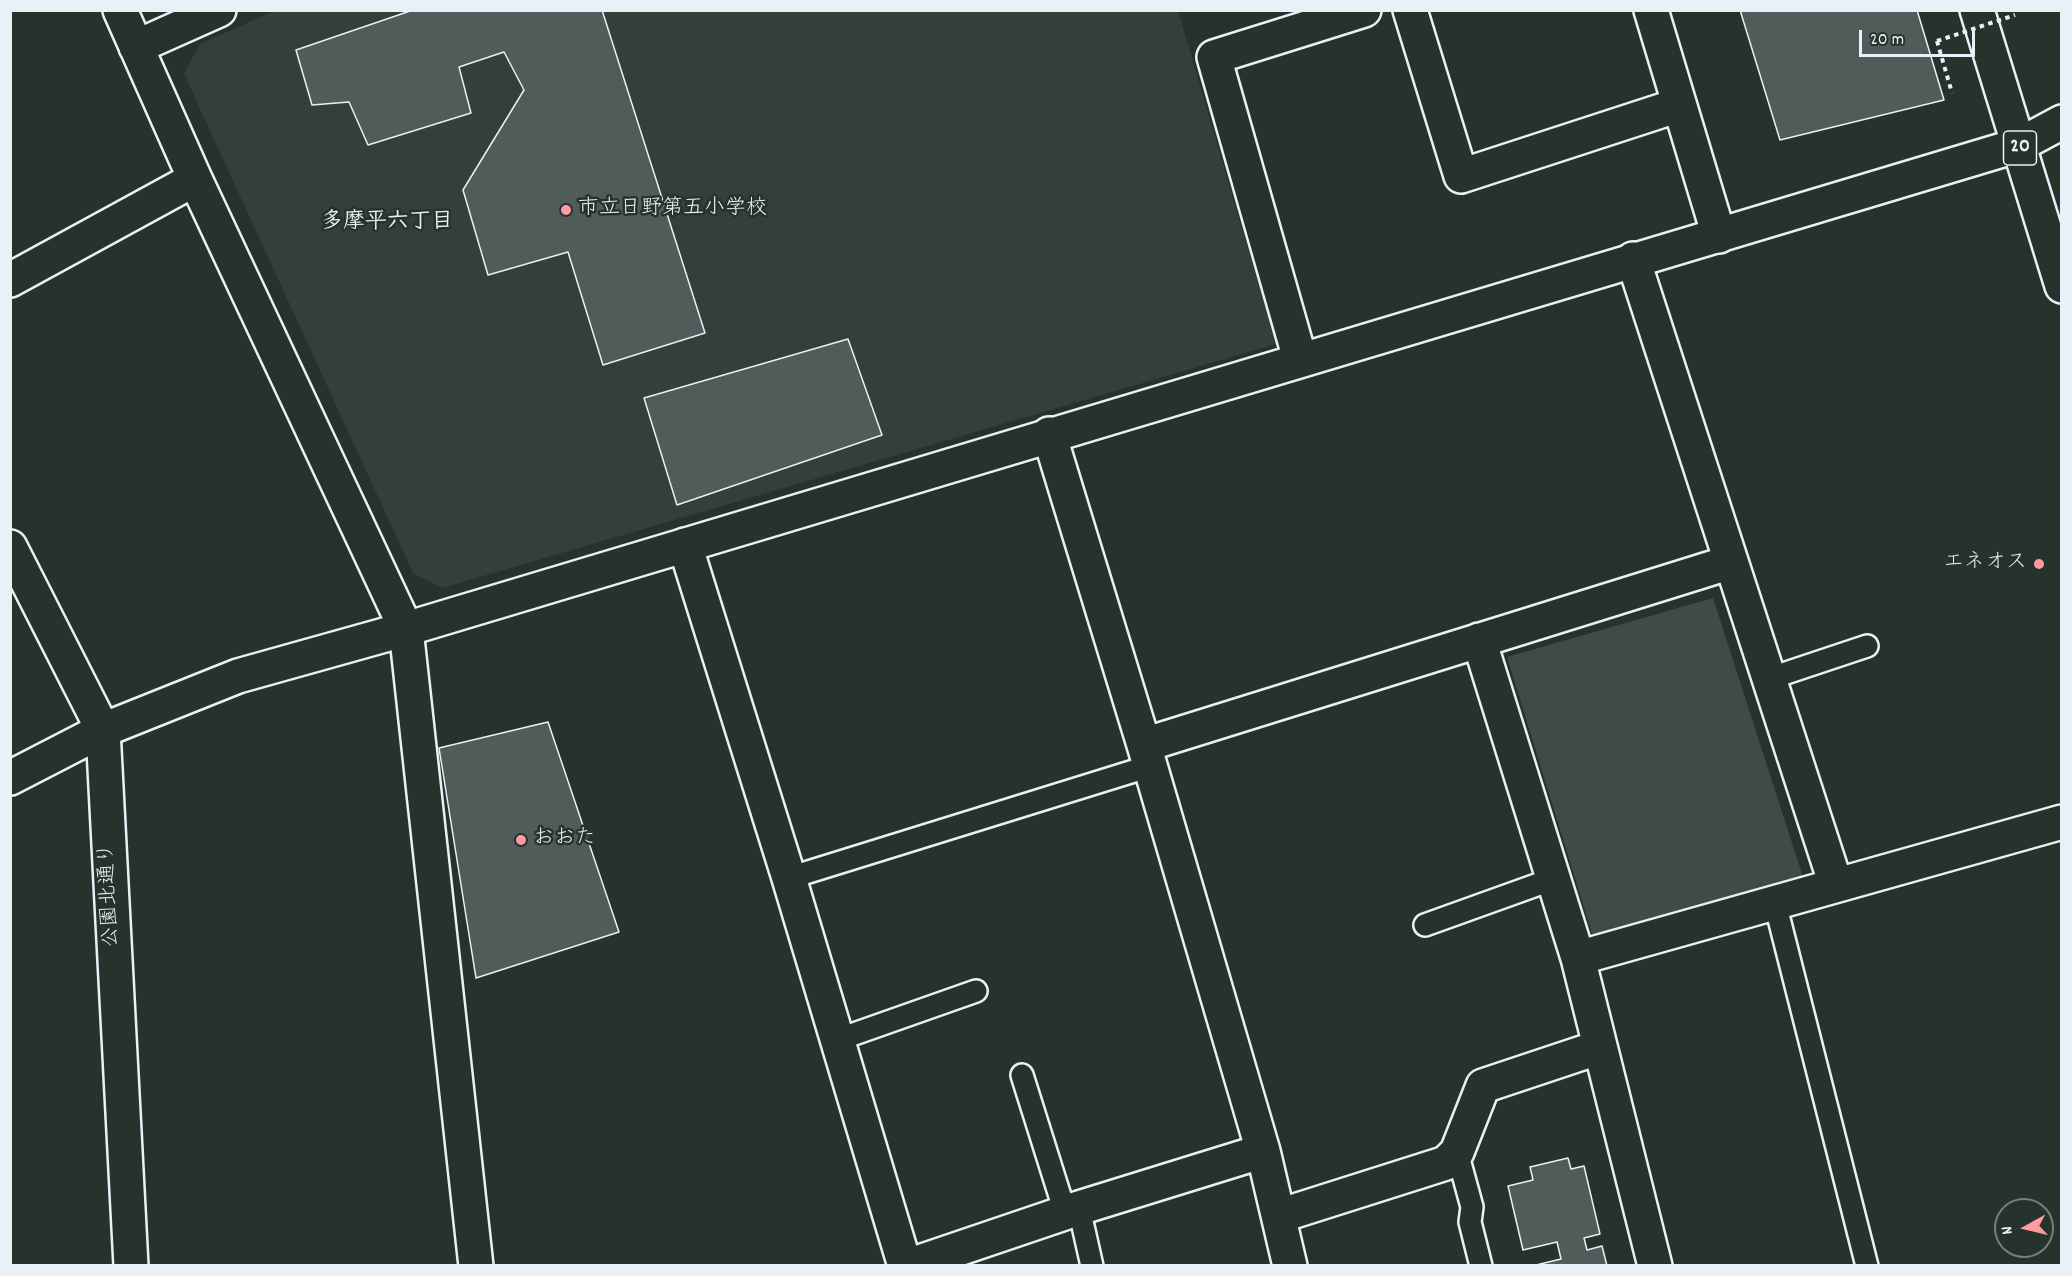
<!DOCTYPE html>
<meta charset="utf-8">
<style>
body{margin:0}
#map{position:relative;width:2072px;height:1276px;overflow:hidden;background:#26332d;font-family:Dekko,sans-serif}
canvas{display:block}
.frame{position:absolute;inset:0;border:12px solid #e8f1f8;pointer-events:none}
.north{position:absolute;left:1994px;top:1198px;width:60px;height:60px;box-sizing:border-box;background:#26332d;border:2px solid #747f7e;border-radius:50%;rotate:262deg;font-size:16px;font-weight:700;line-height:24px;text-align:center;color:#e8f1f8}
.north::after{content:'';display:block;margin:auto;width:21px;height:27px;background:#ff9aa2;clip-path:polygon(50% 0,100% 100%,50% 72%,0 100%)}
.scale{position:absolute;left:1859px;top:30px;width:116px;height:27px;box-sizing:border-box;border:3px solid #e8f1f8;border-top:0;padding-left:8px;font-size:18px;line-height:21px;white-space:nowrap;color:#e8f1f8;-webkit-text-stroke:4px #26332d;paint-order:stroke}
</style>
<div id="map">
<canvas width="2072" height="1276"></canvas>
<div class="frame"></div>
<div class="north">N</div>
<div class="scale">20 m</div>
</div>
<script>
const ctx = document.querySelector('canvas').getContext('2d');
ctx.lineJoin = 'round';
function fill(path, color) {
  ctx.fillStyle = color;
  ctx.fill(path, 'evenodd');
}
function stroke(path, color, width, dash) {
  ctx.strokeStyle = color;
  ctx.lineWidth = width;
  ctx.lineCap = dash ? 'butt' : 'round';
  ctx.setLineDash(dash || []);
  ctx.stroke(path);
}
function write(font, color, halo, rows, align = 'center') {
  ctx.font = font + ' Dekko,"Klee One",sans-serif';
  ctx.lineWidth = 5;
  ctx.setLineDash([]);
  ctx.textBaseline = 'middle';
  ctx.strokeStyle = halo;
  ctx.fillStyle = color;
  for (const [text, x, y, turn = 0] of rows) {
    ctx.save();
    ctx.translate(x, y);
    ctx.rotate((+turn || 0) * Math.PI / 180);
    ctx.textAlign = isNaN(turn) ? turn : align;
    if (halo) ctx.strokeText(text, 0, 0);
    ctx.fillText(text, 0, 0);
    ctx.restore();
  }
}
const built = new Path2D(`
 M274,11h904l98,333 -834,244 -29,-15 -229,-499 16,-30z`);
const green = new Path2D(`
 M1713,598l90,279 -210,60 -86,-280z`);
const building = new Path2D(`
 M413,10h189l103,323 -102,32 -35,-113 -80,23 -25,-85 61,-100 -20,-38 -45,15 12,46 -103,32 -19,-43 -37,3 -16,-55z
 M1740,10h177l27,90 -164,40z
 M848,339l34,96 -205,70 -33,-107z
 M548,722l71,210 -143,46 -37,-230z
 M1568,1158l3,11 13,-3 16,68 -16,4 3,12 15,-4 5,20h-75l29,-7 -4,-17 -34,8 -15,-64 25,-6 -3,-13z`);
const path = new Path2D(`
 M1937,41l15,52`);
const lane = new Path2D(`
 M1768,679l99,-33
 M789,878l361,-112
 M1775,903l92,363
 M1425,925l128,-46
 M837,1040l139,-49
 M1022,1075l43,137
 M1457,1152l15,55 -2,15 11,44
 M1079,1208l13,58`);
const street = new Path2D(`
 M120,10l75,169 211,450 70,637
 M1410,10l51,166 218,-71
 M1651,10l68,226
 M136,47l83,-37
 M1633,259l203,626
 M10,280l185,-101
 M1300,359l-86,-302 150,-47
 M1049,434l95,311 119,406 27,115
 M685,545l104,333 116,388
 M10,547l93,183 28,536
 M1479,640l99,318 77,308
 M1144,745l587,-183
 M1578,958l484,-136
 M1279,1216l167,-53 11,-11 26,-66 117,-39
 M908,1266l171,-58 184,-57`);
const secondary = new Path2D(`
 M10,778l93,-48 135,-54 168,-47 1613,-484 43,-23`);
const highway = new Path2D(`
 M1977,10l85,276`);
const pathBridge = new Path2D(`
 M1937,41l78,-26`);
const markers = [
 [566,210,6,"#ff9aa2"],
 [2039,564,6,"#ff9aa2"],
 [521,840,6,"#ff9aa2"]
];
const shields = [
 [2020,148,33]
];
const shieldNames = [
 ["20",2020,148]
];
const poiNames = [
 ["市立日野第五小学校",578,210],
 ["エネオス",2027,564,"right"],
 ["おおた",533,840]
];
const streetNames = [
 ["公園北通り",111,895,-93]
];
const neighbourhoodNames = [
 ["多摩平六丁目",387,224]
];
fill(built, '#333f3a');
fill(green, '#3e4b47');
fill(building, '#505c59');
stroke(building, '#e8f1f8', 1.5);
stroke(lane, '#e8f1f8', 26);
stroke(street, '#e8f1f8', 38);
stroke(secondary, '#e8f1f8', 38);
stroke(highway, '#e8f1f8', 38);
stroke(path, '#e8f1f8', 4, [4.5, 4.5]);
stroke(lane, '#26332d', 21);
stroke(street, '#26332d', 33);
stroke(secondary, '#26332d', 33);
stroke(highway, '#26332d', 33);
stroke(pathBridge, '#e8f1f8', 4, [4.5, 4.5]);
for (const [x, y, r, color] of markers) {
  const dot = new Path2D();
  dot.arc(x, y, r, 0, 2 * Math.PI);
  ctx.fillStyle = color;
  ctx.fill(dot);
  stroke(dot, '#26332d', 2);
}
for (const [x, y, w] of shields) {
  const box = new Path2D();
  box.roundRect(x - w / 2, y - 17, w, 34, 4.5);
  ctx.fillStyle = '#26332d';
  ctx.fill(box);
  stroke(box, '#e8f1f8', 1.5);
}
write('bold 20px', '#e8f1f8', null, shieldNames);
write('21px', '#e8f1f8', '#26332d', poiNames, 'left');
write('21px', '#e8f1f8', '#26332d', streetNames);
write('bold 22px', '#e8f1f8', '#26332d', neighbourhoodNames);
</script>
